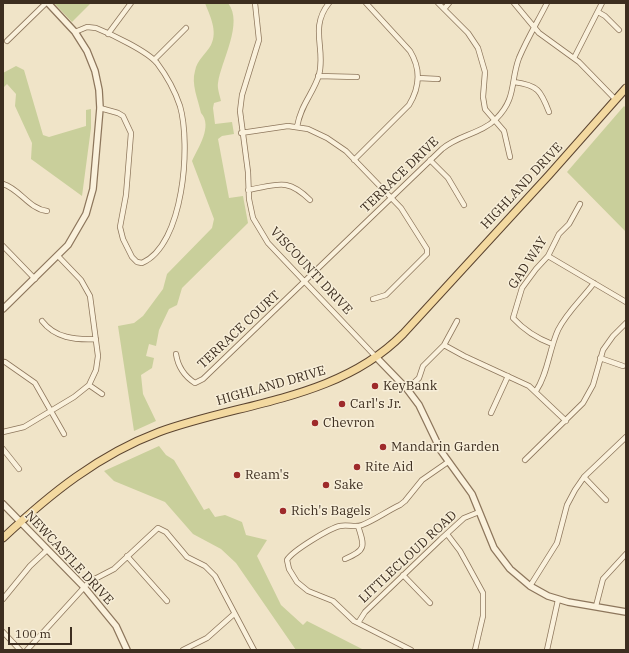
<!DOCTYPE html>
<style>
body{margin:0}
#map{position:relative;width:629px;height:653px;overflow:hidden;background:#f0e4c8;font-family:"IBM Plex Serif",serif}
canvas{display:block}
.frame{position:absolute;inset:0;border:4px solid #3d2e20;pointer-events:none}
.scale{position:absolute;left:8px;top:627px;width:64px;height:18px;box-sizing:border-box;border:2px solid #3d2e20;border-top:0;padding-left:5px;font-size:12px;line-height:14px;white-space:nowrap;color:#3d2e20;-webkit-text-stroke:3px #f7eed8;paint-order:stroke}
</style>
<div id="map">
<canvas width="629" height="653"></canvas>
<div class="frame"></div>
<div class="scale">100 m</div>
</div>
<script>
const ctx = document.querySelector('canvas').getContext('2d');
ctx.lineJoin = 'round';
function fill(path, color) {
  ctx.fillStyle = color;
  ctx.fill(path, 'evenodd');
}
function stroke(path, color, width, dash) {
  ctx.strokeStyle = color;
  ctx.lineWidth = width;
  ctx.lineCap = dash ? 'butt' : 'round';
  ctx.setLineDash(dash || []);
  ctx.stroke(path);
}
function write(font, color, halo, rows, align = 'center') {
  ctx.font = font + ' "IBM Plex Serif",serif';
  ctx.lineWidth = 3;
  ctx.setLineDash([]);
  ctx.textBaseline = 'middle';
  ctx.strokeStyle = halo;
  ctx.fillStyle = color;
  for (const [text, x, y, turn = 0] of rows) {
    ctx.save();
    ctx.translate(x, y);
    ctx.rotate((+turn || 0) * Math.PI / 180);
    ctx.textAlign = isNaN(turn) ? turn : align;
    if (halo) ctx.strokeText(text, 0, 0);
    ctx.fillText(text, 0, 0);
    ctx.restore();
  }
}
const green = new Path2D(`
 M54,3h37l-19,19z
 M205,3h23c16,20 -7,58 -10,80 -1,5 2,13 3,18l-7,2 -1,5 2,16 17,-2 2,12 -12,2 -4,3 11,59 14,-2 5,27 -66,65 -5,17 -8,4 -10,21 -3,16 -7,-2 -3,12 8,2 -2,10 -11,7 2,19 13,27 -22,10 -16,-105 16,-3 9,-7 20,-27 4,-15 45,-46 2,-9 -22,-58c6,-13 21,-35 9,-48 -3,-14 -10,-29 -6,-42 2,-11 11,-17 16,-26 7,-14 -1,-29 -6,-42z
 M16,66l8,4 19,65 6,2 37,-11v-16l5,-1v19l-9,68 -51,-37 1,-16 -17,-37 1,-12 -9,-10 -4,4v-15z
 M624,106l2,2v124l-59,-60z
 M159,446l7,9 8,5 30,50 5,-2 6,9 10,-2 17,7 4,13 21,5 -10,16 24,49 22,20 4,-4 57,29h-68l-60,-87 -15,-14 -28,-15 -28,-32 -51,-21 -10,-10z`);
const minor = new Path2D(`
 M255,3l4,37 -17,55 -2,16 8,61 1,27 4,19 15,25 108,114
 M438,3l30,30 10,15 7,24 -2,25 2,12 19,22 6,26
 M514,3l25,30 40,29 37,38
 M444,9l5,-6
 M598,12l7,4 14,14
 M75,32l12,-5 9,1c15,6 51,23 61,35 9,12 18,28 23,43 11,38 4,139 -38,157l-5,-1 -5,-5 -9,-18 -3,-12 6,-32 5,-62 -8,-17 -5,-3 -18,-5
 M108,34l23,-31
 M7,41l39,-38
 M574,58l28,-55
 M154,60l32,-32
 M318,76l39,1
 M418,78l20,1
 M514,82c24,3 27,9 35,30
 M297,127c4,-23 16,-33 22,-52 7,-26 -10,-47 10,-72
 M241,133l47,-7 20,3 19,9 19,13 55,57 26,41v5l-41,41 -13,4
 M354,160l55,-55c11,-18 12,-36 1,-54l-44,-48
 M430,160l18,18 16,27
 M3,184c17,5 26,25 44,27
 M248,190c29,-5 39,-13 62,10
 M3,246l32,33
 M548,256l78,46
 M42,321c13,17 33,19 54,18
 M552,344c-16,-6 -28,-14 -39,-26l9,-30 14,-19 12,-13 11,-22 10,-10 11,-20
 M444,345l20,11 65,30 37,35
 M176,354c2,13 8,22 19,29l8,-4 239,-230c16,-14 39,-15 54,-30 21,-21 14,-37 23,-61 8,-19 19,-37 28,-55
 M600,358l23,8
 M5,362l30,21 29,51
 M89,385l13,9
 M407,389l12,-11 4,-12 21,-21 13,-24
 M536,391c12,-18 13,-41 22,-61 9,-18 24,-31 36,-47
 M491,413l17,-37
 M3,432l21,-5 50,-30 15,-12 7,-15 2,-14 -8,-60 -9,-16 -23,-24
 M3,449l16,20
 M525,460l58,-57 10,-18 10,-35 10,-14 13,-13
 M584,477l22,23
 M447,534l13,17 23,42v23l-8,34
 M127,556l40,45
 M345,559c21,-9 20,-12 13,-33
 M403,575l27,28
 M530,586l27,-43 10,-38 8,-15 9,-13 42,-40
 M3,599l27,-33 17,-16
 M596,606l7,-27 23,-25
 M358,623l7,-11 76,-73 23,-21 15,-6
 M3,632l17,18
 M27,650l62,-68 25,-13 44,-41 8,4 21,25 18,9 10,10 39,74
 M183,650l24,-12 27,-24
 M411,650l-57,-29 -21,-20 -25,-10 -11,-9 -8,-13 -2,-9c5,-9 43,-32 53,-34 8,-2 15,2 22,-1 13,-5 25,-14 38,-20l5,-4 17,-21 26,-18
 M547,650l11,-50`);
const tertiary = new Path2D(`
 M3,309l65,-64 18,-31 7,-25 7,-81 -1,-18 -4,-19 -8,-20 -12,-19 -27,-29
 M376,357l31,32 12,16 22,46 31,43 22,54 16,21 20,17 18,10 20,6 58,10
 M3,504l81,83 32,39 11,24`);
const primary = new Path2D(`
 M3,538c47,-44 95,-83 156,-106 82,-30 179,-32 244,-98l146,-159 77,-87`);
const markers = [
 [375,386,4,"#9e2a2b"],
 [342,404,4,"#9e2a2b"],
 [315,423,4,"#9e2a2b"],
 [383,447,4,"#9e2a2b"],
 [357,467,4,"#9e2a2b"],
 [237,475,4,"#9e2a2b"],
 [326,485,4,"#9e2a2b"],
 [283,511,4,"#9e2a2b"]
];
const streetNames = [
 ["TERRACE DRIVE",400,175,-44],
 ["HIGHLAND DRIVE",522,186,-47],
 ["GAD WAY",528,263,-57],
 ["VISCOUNTI DRIVE",311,271,47],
 ["TERRACE COURT",239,330,-43],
 ["HIGHLAND DRIVE",271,386,-16],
 ["LITTLECLOUD ROAD",408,557,-43],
 ["NEWCASTLE DRIVE",69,558,47]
];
const poiNames = [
 ["KeyBank",383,386],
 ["Carl's Jr.",350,404],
 ["Chevron",323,423],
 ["Mandarin Garden",391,447],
 ["Rite Aid",365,467],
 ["Ream's",245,475],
 ["Sake",334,485],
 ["Rich's Bagels",291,511]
];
fill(green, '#c9cf9b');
stroke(minor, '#8d765c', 6);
stroke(tertiary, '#8d765c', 8);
stroke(primary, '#5b4430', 9);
stroke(minor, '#faf1dc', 4.5);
stroke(tertiary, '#faf1dc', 5.5);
stroke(primary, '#f3d9a0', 7);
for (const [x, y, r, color] of markers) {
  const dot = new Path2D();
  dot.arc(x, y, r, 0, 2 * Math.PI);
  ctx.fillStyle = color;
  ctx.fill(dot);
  stroke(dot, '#f7eed8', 1.5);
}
write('13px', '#3d2e20', '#f7eed8', streetNames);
write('13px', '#3d2e20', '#f7eed8', poiNames, 'left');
</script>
